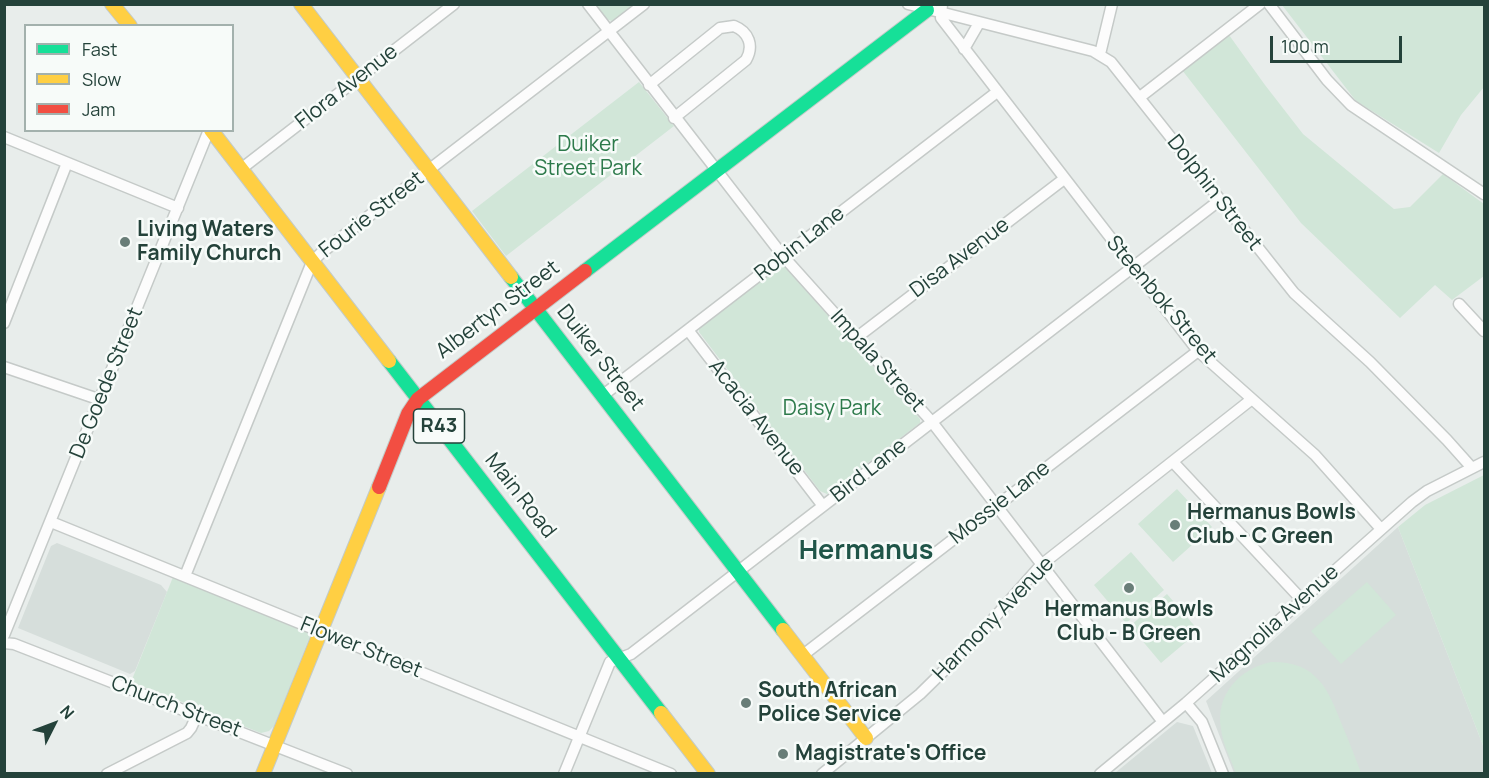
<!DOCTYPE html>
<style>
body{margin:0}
#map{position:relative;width:1489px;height:778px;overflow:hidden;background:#e8edeb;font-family:Manrope,sans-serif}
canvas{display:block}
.frame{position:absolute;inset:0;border:6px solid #24423a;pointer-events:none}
.legend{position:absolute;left:24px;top:24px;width:210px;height:108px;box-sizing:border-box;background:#f7fbf9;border:2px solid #a3b1ad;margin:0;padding:8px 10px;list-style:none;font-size:18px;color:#24423a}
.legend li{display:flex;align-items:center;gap:12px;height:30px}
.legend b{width:30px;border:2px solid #a3b1ad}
.north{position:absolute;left:24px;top:694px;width:60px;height:60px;-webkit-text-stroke:4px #f7fbf9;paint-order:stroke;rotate:48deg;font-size:16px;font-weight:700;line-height:24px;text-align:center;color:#24423a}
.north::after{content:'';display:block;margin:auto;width:21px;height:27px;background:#24423a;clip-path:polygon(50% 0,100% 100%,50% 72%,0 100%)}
.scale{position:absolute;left:1270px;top:36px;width:132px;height:27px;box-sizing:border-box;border:3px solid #24423a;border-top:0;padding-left:8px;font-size:18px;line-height:21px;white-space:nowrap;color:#24423a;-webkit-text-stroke:4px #f7fbf9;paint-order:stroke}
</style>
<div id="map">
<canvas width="1489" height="778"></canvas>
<div class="frame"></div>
<ul class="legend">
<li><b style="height:8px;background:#16e098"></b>Fast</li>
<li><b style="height:8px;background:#ffcf43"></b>Slow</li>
<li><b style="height:8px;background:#f24e42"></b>Jam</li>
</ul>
<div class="north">N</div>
<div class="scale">100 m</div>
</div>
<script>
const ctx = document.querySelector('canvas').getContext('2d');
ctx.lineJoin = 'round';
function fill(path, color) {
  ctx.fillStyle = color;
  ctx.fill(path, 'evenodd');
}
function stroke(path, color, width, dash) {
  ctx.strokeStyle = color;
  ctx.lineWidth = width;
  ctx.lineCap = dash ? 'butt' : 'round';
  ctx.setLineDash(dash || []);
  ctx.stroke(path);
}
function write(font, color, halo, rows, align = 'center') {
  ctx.font = font + ' Manrope,sans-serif';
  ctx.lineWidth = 5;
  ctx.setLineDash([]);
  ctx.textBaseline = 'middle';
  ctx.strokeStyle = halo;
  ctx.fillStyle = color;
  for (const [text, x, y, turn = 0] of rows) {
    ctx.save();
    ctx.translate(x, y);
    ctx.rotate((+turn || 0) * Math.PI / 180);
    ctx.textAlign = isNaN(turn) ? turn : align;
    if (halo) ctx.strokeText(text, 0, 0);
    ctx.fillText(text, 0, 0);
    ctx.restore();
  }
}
const built = new Path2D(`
 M1398,527l86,221v25h-250l-28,-72z
 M57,543l104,42 6,7 -32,79 -5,3 -112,-46 33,-82z
 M1177,722l16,4 19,47h-97z`);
const green = new Path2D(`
 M596,5h40l-24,16 -6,-2z
 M1282,5h202v82l-23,28 -22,38 -83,-52z
 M1229,35l36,50 38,49 91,75 16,-2 33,-33 41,30v72l-32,24 -17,-15 -35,33 -99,-95 -119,-153z
 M639,82l35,44 -168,130 -34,-45z
 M780,265h3l137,154v4l-93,71 -7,-3 -121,-159v-6z
 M1484,475v273l-86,-221 27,-22z
 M1177,489l35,38 -39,35 -35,-38z
 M1131,552l33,38 -38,33 -32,-38z
 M173,577l135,54 2,5 -36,90 -5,5 -8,2 -130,-51z
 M1367,582l29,33 -55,49 -30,-33z
 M1167,594l32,37 -38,32 -31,-37z
 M1271,662c45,-1 57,26 71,63 7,16 13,32 19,48h-125c-5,-14 -13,-28 -15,-44 -6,-34 18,-60 50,-67z`);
const street = new Path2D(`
 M588,4l195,252 149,166 231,300
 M908,4l185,47 18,11 183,231 76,69 77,78 25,28
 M942,4l-1,14 257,333 117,104 66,74
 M1269,4l58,76 24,25 133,89
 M964,49l15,-26
 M1100,54l12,-50
 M649,85l71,-57 14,-2c15,6 20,20 12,34l-72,58
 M1140,97l120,-93
 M4,137l174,71
 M241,169l213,-165
 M1459,304l25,27
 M4,323l63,-160
 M688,330l135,176
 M856,338l208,-159
 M4,367l97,33
 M602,396l395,-304
 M1173,462l129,138
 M51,522l620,252
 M185,576l127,-314 9,-9 323,-249
 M4,635l205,-505
 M4,643l10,1 333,130
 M803,655l395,-304
 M1186,703l16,19 21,52
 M107,774l80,-41 4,-5 6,-13
 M564,774l46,-112 21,-8 589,-454
 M822,774l98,-80 51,-50 70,-79 211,-166
 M1100,774l86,-71 226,-201 15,-11 57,-29`);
const fast = new Path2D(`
 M585,271l342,-261
 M511,277l272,353
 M389,361l272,352`);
const slow = new Path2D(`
 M112,4l18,22
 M301,4l210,273
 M211,130l178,231
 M783,630l83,108
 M661,713l47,61
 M263,774l116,-287`);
const jam = new Path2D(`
 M379,487l29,-73 10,-15 167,-128`);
const markers = [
 [125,242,6,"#697e78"],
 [1175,525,6,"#697e78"],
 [1129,588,6,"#697e78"],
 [746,703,6,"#697e78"],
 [783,754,6,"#697e78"]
];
const shields = [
 [439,426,51]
];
const shieldNames = [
 ["R43",439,426]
];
const streetNames = [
 ["Flora Avenue",347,87,-38],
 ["Dolphin Street",1214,193,52],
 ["Fourie Street",372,215,-38],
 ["Robin Lane",800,244,-38],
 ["Disa Avenue",960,258,-37],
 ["Steenbok Street",1161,300,50],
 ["Albertyn Street",498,310,-37],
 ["Duiker Street",600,358,52],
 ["Impala Street",877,361,48],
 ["De Goede Street",107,383,-68],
 ["Acacia Avenue",756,418,52],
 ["Bird Lane",869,471,-38],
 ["Main Road",520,496,52],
 ["Mossie Lane",1000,503,-38],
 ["Harmony Avenue",994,619,-46],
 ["Magnolia Avenue",1275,624,-42],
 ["Flower Street",361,648,22],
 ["Church Street",176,707,21]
];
const parkNames = [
 ["Duiker",588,145],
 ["Street Park",588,169],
 ["Daisy Park",832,409]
];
const poiNames = [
 ["Living Waters",137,230],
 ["Family Church",137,254],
 ["Hermanus Bowls",1187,513],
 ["Club - C Green",1187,537],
 ["Hermanus Bowls",1129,610,"center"],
 ["Club - B Green",1129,634,"center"],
 ["South African",758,691],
 ["Police Service",758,715],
 ["Magistrate's Office",795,754]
];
const districtNames = [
 ["Hermanus",866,551]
];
fill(built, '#d6dedb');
fill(green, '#d1e6d8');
stroke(street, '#c5cac8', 13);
stroke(fast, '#c3cbc8', 16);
stroke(slow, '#c3cbc8', 16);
stroke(jam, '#c3cbc8', 16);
stroke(street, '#fcfcfc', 10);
stroke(fast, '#16e098', 14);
stroke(slow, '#ffcf43', 14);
stroke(jam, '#f24e42', 14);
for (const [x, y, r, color] of markers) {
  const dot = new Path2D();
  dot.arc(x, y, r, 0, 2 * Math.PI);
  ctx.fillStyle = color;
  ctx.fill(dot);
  stroke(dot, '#f7fbf9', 2);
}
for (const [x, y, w] of shields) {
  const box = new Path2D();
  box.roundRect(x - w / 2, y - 17, w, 34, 4.5);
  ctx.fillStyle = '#f7fbf9';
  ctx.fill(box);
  stroke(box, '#24423a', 1.5);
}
write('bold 20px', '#24423a', null, shieldNames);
write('21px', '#24423a', '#f7fbf9', streetNames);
write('21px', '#2d7a4b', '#f7fbf9', parkNames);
write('bold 21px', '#24423a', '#f7fbf9', poiNames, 'left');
write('bold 27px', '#1f5548', '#f7fbf9', districtNames);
</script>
